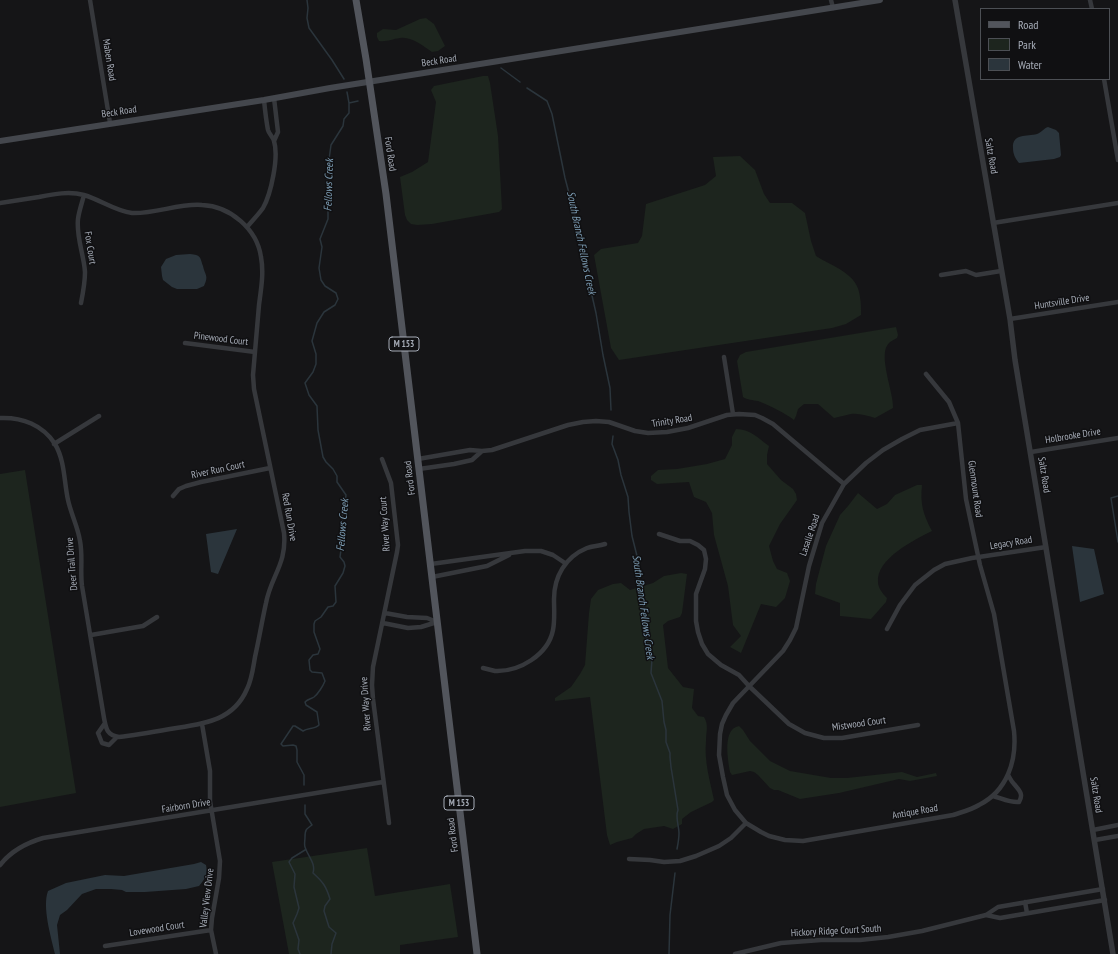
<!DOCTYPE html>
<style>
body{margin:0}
#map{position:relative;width:1118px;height:954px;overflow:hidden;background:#151517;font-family:"PT Sans Narrow",sans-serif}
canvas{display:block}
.legend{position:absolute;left:980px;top:8px;width:130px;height:72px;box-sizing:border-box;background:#101012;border:1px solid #4c4f54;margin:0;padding:5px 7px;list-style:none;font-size:12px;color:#a7adb8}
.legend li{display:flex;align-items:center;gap:8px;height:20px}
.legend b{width:20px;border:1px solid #4c4f54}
</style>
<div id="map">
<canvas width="1118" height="954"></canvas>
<ul class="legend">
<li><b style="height:5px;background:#52555c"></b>Road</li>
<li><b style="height:11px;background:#1d251e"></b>Park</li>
<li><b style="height:11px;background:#2b353c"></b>Water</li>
</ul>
</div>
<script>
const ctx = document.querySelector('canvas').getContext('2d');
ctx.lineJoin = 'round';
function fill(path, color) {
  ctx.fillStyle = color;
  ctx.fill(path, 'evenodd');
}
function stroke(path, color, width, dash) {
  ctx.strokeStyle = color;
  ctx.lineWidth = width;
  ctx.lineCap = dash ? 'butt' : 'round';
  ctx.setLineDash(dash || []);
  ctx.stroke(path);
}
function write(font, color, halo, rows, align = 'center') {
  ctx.font = font + ' "PT Sans Narrow",sans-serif';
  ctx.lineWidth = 3;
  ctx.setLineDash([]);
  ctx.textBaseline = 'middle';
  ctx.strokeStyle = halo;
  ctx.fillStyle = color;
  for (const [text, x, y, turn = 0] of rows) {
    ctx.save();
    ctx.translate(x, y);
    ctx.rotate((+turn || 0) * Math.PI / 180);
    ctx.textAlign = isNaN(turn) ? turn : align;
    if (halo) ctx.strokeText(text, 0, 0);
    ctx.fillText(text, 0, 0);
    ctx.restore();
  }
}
const green = new Path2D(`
 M426,18l8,6 11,22 -7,5 -6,1c-9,-6 -21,-16 -32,-14 -8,1 -13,4 -21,3l-2,-4v-4l6,-4 13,1 24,-11z
 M483,76h5l2,7 8,53 4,73 -3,3 -67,12 -15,1 -6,-1 -4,-4 -2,-5 -5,-38 12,-5 16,-10 8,-60 -5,-12 3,-4z
 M740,156l15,14 9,24 6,9h22l13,10 6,28 5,15c17,11 42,17 44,41 1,6 1,12 1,18l-15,9 -14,4 -213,32 -8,-12 -17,-93 7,-6 37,-6 4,-7 4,-32 59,-19 11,-9 -3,-19z
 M896,327l2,8 -1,3c-2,1 -6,3 -8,5 -12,11 5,50 4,65l-18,10c-7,-2 -16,-5 -24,-4 -6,1 -11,3 -17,4l-16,-14h-14l-6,5 -2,7 -2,4c-9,-7 -25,-15 -36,-19 -5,-1 -11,-1 -15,-4l-6,-36 3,-6 6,-3z
 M736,429c14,0 22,9 33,17l-2,9v9l14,16 12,9 3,5 1,6 -17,24 -11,22 4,15 4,8 10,4 3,8 -5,17 -9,9 -15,-3 -20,49 -11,-6 11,-11 -8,-11 -5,-39 -14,-51 -2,-22 -6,-11 -12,-5 -5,-15 -32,2 -6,-4v-4l7,-6 19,-1 30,-5 18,-5 7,-14v-8z
 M25,470l51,323 -76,14v-333z
 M917,485h5c-2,19 1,29 10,46 -18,9 -56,28 -54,51 0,6 5,12 9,16l-1,4 -15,17 -31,-3v-13l-25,-9 1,-10 10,-38 14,-31 8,-9 10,-13 19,16 10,-5 8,-9z
 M681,573l6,1 -5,39 -2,4 -12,4 -5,4 5,43 15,19 11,2 -2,19 6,8 6,1c5,8 2,15 2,24 -2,20 4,40 8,59l-2,2 -21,10 -9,7v5l-9,5 -9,-3 -20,3 -8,5 -4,4 -15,4 -7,3 -3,-10 -17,-138 -35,4v-3l16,-11 9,-13 5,-9 4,-52 2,-14 7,-9 15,-6 8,-1 9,7 23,-7 11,-7z
 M739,726l4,4 7,11 20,20 20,10 41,7h16l55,-6 15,5 19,-4 1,3 -27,5 -11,-2 -60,14 -39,6 -22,-9h-4l-4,-2 -12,-13 -4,-3 -4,-1 -18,4 -2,-3c-2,-12 -8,-43 9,-46z
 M367,848l8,48 75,-12 8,53 -58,8v9h-111l-17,-92z`);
const water = new Path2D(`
 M1048,127l8,3 3,3 2,22 -1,2 -6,2 -35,4c-4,-5 -6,-9 -6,-15 -1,-15 14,-11 24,-14 5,-2 7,-6 11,-7z
 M190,254c11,1 10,3 13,12 2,10 6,9 1,20l-7,3h-20l-5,-2 -9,-7 -1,-4 -1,-9 5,-8 10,-4z
 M237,529l-19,45 -7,-2 -5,-38z
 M1072,546l22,3 10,45 -24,8z
 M201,862l5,3c2,9 -1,14 -7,21l-13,3 -41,3h-19l-4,-2 -11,-1h-15l-14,5 -15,16 -7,5 -3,10 3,29h-5c-4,-17 -13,-47 -7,-63l18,-8 39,-8 19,1 70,-12z`);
const stream = new Path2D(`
 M307,0l1,8 -1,10 2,10 23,32 12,19
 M501,68l19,14
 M527,88l20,13 5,13 13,64 10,38 1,10 20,87 7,42 7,33 1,22
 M349,103l9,-2
 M613,436l-1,8 6,16 3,15 7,22 1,15 3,24 6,24v16l3,15 -2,6 5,11 3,36 1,7 4,8 -1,14 11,28 2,21 2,8v12l4,11v4l1,10 7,43c-3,7 1,16 1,23 0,5 -1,11 -2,16
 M1118,496l-7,2 7,44
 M304,785v-10l-7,-13v-12l-1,-4 -3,-1 -10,1 -2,-2 12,-18h2l8,5c5,-3 12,-2 16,-6l-2,-13 -11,-7 -1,-3c3,-3 6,-3 9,-5 4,-3 9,-11 11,-16l-3,-8 -10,-1 -2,-2 -1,-10 4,-5 5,-1 2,-5 -6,-17v-8l1,-3 6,-4 7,-10 5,-1 3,-4 -1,-16 8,-13 2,-7 -1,-4 -4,-5 3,-22 -1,-21 3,-11 1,-8 -9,-13v-6l-4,-7 -7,-7 -3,-5 -5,-27 -1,-24 -8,-11 -4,-12 8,-11 3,-8v-10l-4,-13 5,-18 7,-11 11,-7 3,-6 -2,-6 -11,-7 -4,-6 -2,-12 3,-21 -2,-8 8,-20v-21l-1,-24 4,-29 12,-19 1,-7 5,-6v-10l-2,-11
 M305,805v9l7,11c-6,4 -7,5 -7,12 0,4 -1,7 0,10 3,10 11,16 8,26 10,9 13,13 17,26l-5,7 -1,5 5,16 7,6 -4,11 -1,10
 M300,954l-2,-5 1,-9 -6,-17 4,-9 2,-6 -5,-21 1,-13 -6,-12 3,-4 13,-8
 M669,954l1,-39 5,-42`);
const minor = new Path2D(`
 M90,0l20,123
 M831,0l2,8
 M1090,0l2,9
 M1104,79l14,81
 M274,98l4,34 -4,9
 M0,203c13,-2 26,-4 39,-6 15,-3 30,-6 45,-2 17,5 31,16 48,18 24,1 47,-10 70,-8 28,1 55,24 59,52 3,16 0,32 -2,48 -2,24 -4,47 -6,70l1,14 30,144c3,31 -13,43 -18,70 -4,18 -7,36 -11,54 -2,11 -3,22 -8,32 -14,33 -46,35 -77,40 -17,3 -34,6 -51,8 -12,-2 -13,-8 -15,-19 -7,-44 -15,-88 -22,-132 -2,-15 1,-30 -2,-45 -2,-14 -9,-27 -12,-41 -4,-18 -3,-39 -13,-56 -12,-19 -33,-27 -55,-26
 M993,223l125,-20
 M247,227c5,-6 11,-12 16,-19 8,-14 16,-51 11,-67 -1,-4 -5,-7 -6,-11 -2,-10 -3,-20 -4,-30
 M941,275l25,-4 10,4 25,-4
 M81,303c2,-10 4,-20 4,-31 -1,-17 -9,-35 -7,-53 1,-8 4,-16 6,-24
 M1010,319l108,-17
 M185,343l70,9
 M724,357l9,57
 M926,374l23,28 9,21 8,76 14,66 14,49 20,117c3,30 -7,60 -35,74 -8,5 -17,7 -26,10l-150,26 -18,-1 -16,-4 -8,-4 -15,-9 -11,-13 -8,-15 -4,-18 -4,-22 1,-21 2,-10 4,-9 7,-12 50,-52 7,-11 6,-12 13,-62 13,-43 22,-39 22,-21 17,-13 19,-11 18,-9 38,-7
 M54,444l45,-28
 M482,451l10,-1 76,-25 15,-3 13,-1 13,1 26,9 13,2 19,-1 21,-4 39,-13 12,-1 16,1 7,3 11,6 71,60
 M1031,452l87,-14
 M382,459l9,24 7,62 -1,7 -24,115 -1,18 1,14 16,124
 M418,459l52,-9 12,1 -10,9 -18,4 -35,5
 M173,496l6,-7 7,-3 15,-4 69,-14
 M659,534l21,7h10l8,4 6,5 2,9 -1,10 -9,25v27l2,11 4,12 6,10 13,11 18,10 10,11 40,38 16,9 19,5h18l76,-13
 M431,564l94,-13h16l12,4 12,8
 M432,577l55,-11 22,-11
 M385,613l22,4 20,1 10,4
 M383,623l25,5 13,-1 16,-5
 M887,629l13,-24 15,-20 19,-15 11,-6 27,-6 74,-11
 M91,635l52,-9 14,-9
 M483,668c4,1 8,2 12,3 24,1 53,-16 58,-41 2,-10 1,-21 1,-31 0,-22 11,-42 33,-51 5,-2 12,-2 18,-4
 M105,723l-7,10 4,10 7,2 8,-8
 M202,724l8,47v30l10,60 -1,17 -7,40 -1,12 5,24
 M993,796c8,2 17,7 26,6 5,-8 0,-12 -5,-18 -3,-3 -4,-6 -6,-9
 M1093,830l25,-5
 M1095,840l23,-4
 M629,859l21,1 14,2 16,-1 16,-5 23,-10 12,-8 15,-15
 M0,865c11,-14 26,-22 43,-27l340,-56
 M1025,902l2,11
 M986,915l14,3 105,-18
 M105,946l106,-16
 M735,954l46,-11 40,-3h39l28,-3 34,-6 64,-16 12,-8 105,-18`);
const tertiary = new Path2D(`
 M955,0l55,319 5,41 98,594`);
const secondary = new Path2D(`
 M0,141l264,-41 66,-12 550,-88`);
const primary = new Path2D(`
 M356,0l10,59 20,135 91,760`);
const shields = [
 [404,344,30],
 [459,803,30]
];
const shieldNames = [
 ["M 153",404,344],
 ["M 153",459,803]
];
const streetNames = [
 ["Maben Road",109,60,81],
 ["Beck Road",439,61,-9],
 ["Beck Road",119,112,-9],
 ["Ford Road",390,154,82],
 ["Saltz Road",991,156,80],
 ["Fox Court",90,248,81],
 ["Huntsville Drive",1062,302,-9],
 ["Pinewood Court",221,339,7],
 ["Trinity Road",672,421,-9],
 ["Holbrooke Drive",1073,436,-9],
 ["River Run Court",218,470,-12],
 ["Saltz Road",1044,475,81],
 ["Ford Road",410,478,-97],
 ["Glenmount Road",975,489,82],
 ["Red Run Drive",289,517,80],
 ["River Way Court",385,524,-94],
 ["Lasalle Road",810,535,-71],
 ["Legacy Road",1011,543,-9],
 ["Deer Trail Drive",72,564,-95],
 ["River Way Drive",366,704,-94],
 ["Mistwood Court",859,724,-8],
 ["Saltz Road",1096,795,81],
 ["Fairborn Drive",186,806,-9],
 ["Antique Road",915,812,-10],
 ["Ford Road",453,835,-97],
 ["Valley View Drive",207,898,-83],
 ["Lovewood Court",157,929,-9],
 ["Hickory Ridge Court South",836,931,-3]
];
const waterNames = [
 ["Fellows Creek",329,185,-88],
 ["South Branch Fellows Creek",581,243,78],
 ["Fellows Creek",343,525,-85],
 ["South Branch Fellows Creek",643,607,82]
];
fill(green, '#1d251e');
fill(water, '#2b353c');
stroke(stream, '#2b353c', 1.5);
stroke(minor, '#36383c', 4.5);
stroke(tertiary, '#36383c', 5.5);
stroke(secondary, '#44474d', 6);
stroke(primary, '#52555c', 7);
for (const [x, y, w] of shields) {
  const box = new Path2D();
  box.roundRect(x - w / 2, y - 7, w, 14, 3);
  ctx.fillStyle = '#101012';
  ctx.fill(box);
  stroke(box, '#a7adb8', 1);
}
write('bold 9px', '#a7adb8', null, shieldNames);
write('10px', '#a7adb8', '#101012', streetNames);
write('italic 11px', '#7d9db4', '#101012', waterNames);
</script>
